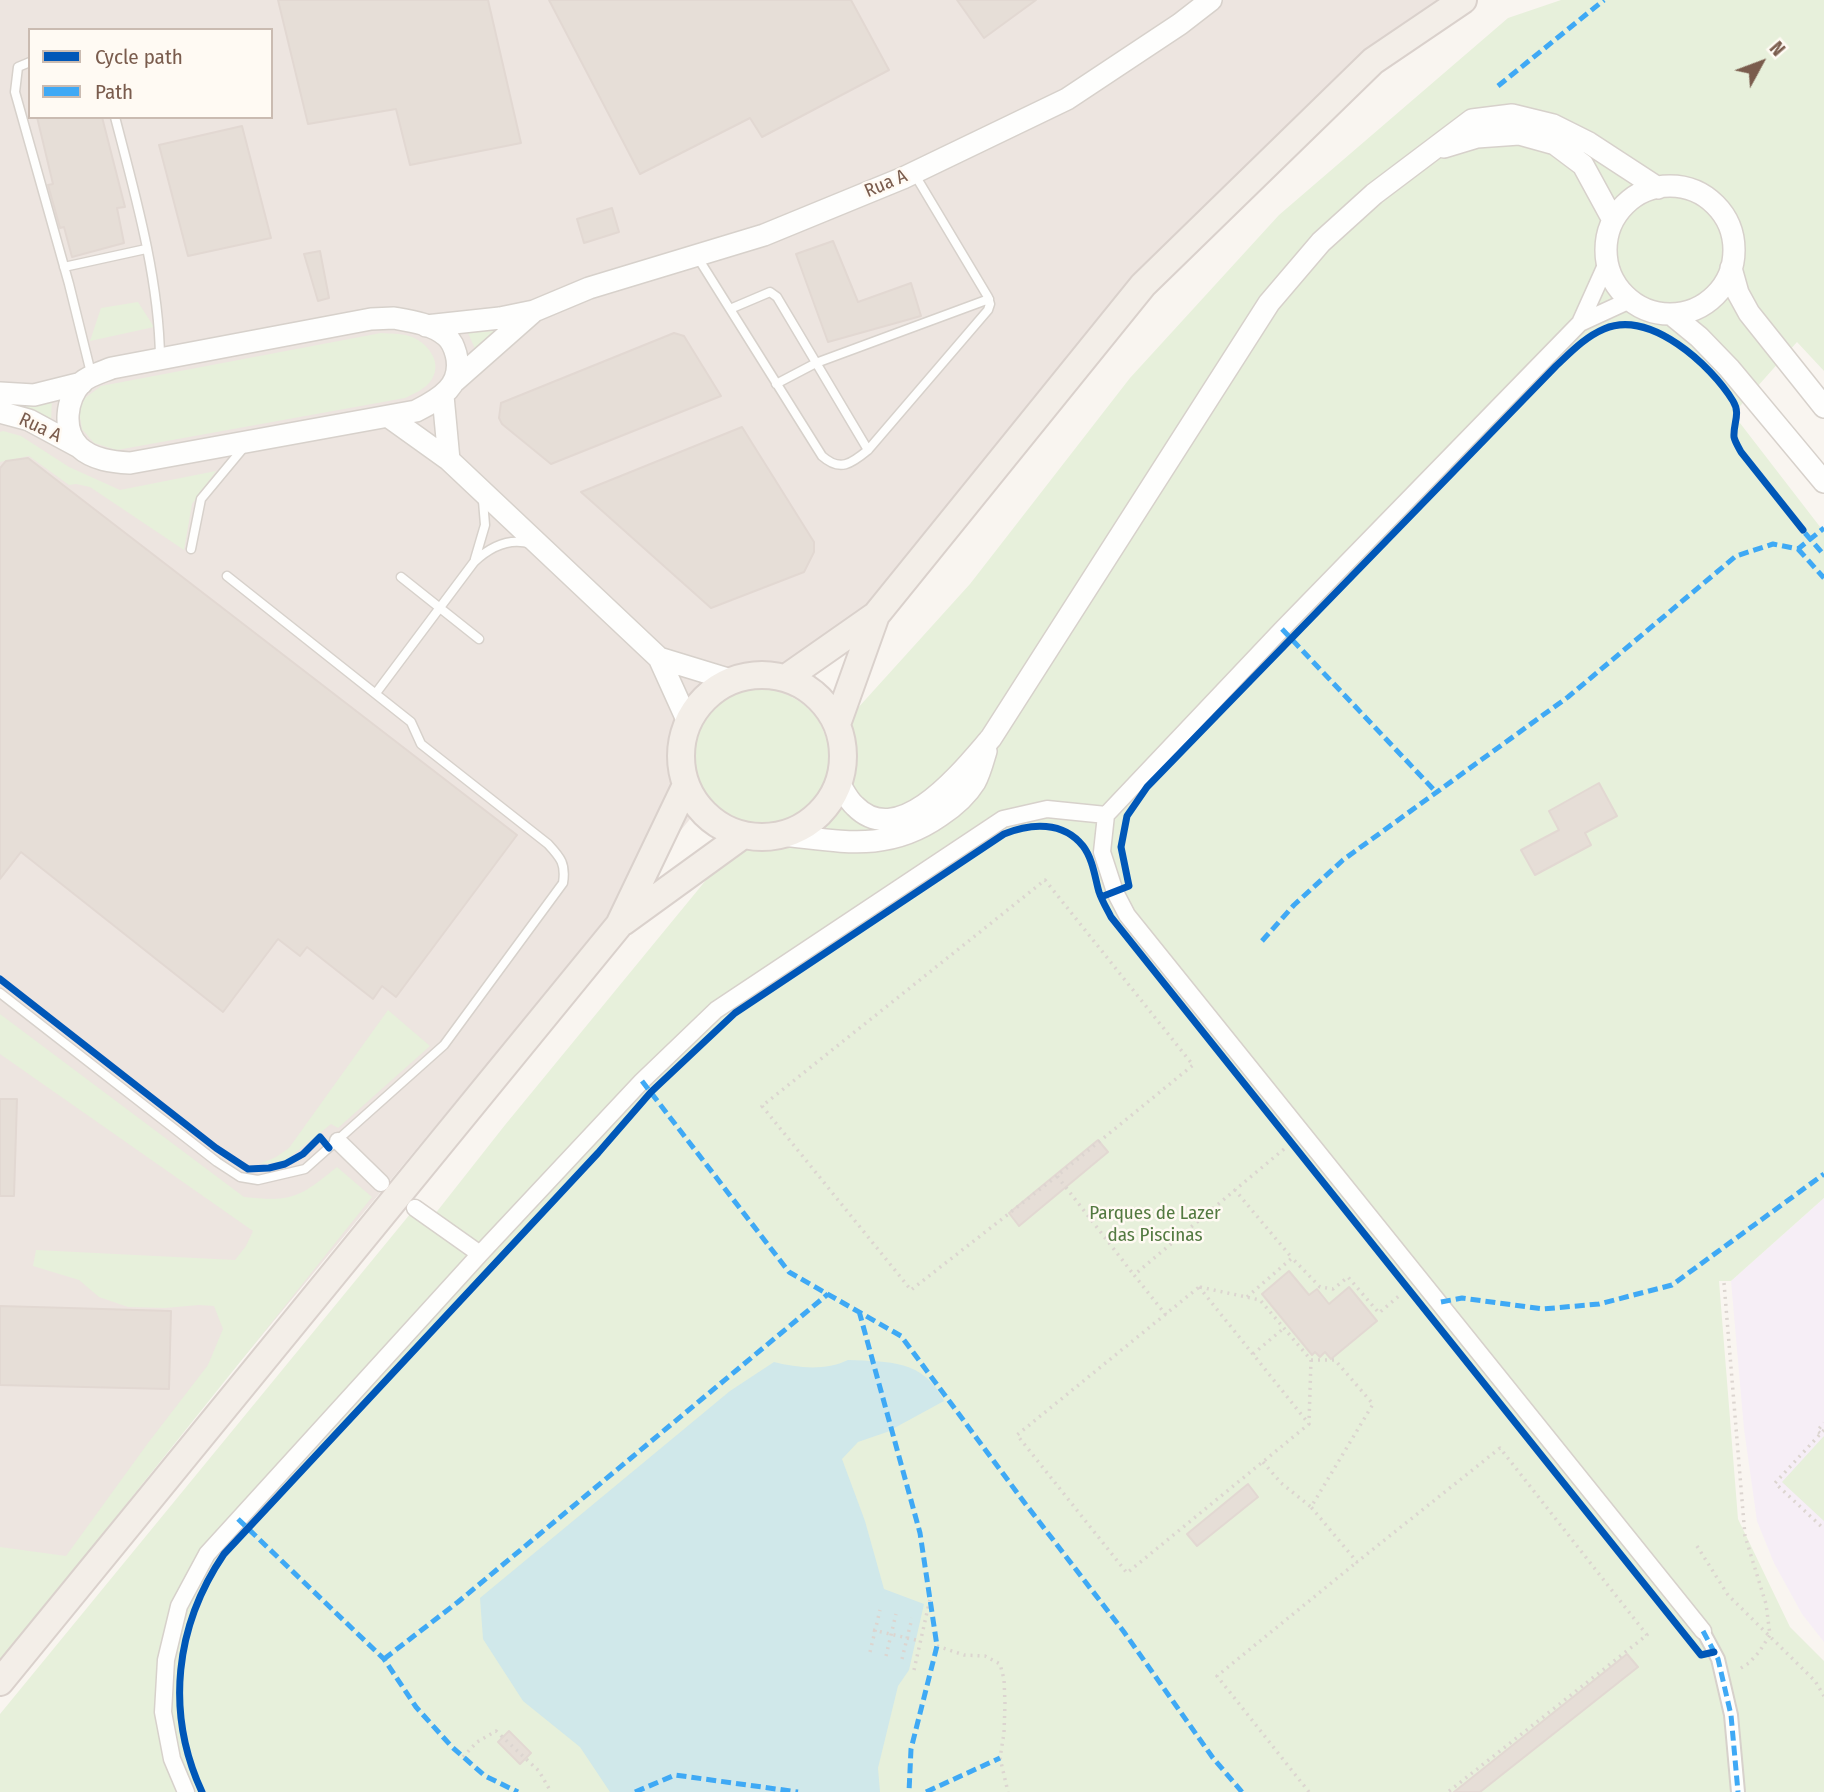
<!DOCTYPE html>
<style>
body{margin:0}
#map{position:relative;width:1824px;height:1792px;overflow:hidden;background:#f9f5f0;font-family:"Fira Sans Condensed",sans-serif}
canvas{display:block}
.legend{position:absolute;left:28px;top:28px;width:245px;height:91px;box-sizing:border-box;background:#fffaf3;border:2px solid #cabbb1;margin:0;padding:9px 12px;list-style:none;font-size:21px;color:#7a5c4d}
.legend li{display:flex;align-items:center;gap:14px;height:35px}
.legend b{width:35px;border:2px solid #cabbb1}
.north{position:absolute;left:1726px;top:28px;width:70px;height:70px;-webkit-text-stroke:5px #fffaf3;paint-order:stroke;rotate:49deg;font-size:19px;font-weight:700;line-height:28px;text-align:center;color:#7a5c4d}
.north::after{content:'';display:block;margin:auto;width:24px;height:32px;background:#7a5c4d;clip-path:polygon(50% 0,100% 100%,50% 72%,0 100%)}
</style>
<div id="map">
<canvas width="1824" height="1792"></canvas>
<ul class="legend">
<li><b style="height:9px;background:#0057b8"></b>Cycle path</li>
<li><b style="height:9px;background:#3fa9f5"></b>Path</li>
</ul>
<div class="north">N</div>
</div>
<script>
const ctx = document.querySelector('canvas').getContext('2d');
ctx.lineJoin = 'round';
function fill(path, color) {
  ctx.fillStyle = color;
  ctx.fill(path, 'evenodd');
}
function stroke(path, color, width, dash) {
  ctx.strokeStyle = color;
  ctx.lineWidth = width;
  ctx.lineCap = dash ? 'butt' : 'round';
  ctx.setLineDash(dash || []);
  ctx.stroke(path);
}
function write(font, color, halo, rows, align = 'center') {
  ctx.font = font + ' "Fira Sans Condensed",sans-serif';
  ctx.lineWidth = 5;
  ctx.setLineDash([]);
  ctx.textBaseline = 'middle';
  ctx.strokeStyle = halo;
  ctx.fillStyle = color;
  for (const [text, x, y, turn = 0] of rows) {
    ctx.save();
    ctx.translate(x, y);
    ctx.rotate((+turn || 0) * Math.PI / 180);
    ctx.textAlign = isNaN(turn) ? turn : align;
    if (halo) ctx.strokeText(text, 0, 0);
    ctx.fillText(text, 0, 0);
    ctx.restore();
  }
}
const industrial = new Path2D(`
 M0,0h1453l-344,314 -1109,1337zM30,30h241v87h-241z`);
const education = new Path2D(`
 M1824,1198v444l-22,-28 -28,-51 -17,-42 -13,-92 -13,-148z`);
const green = new Path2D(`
 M1561,0h263v371l-27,-29 -64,72 91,118v666l-93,83h-12l19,238 52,108 34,34v131h-1824v-78l415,-506 16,11 74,-94 247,-301c-15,-5 -31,-11 -42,-23 -40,-46 1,-121 60,-111 18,3 35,12 46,27 5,6 8,17 12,24l142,-157 160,-206 149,-163 229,-197z
 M138,302l16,25 -64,14 11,-33z
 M504,330l-28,21 -8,-18z
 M381,333c9,1 19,0 28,3 17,5 34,25 23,43 -6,10 -17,14 -27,19l-288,52 -23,-7 -12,-14 -3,-18 6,-13 16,-12z
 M52,398l-1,24 -40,-19z
 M3,431l18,5 48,31 51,23 96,-19 -24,33 -8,46 -94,-63 -14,-3 -7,1 -40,-29 -29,6v-30z
 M388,1010l42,36 -92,82 -7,-4 -47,38 -24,2 16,-7 13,-9z
 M0,1014l244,183c48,5 55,1 93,-30l35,30 -372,465v-115l66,9 82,-113 60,-78 15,-36 -9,-23 -15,-1 -34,3 -37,-1 -29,-10 -20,-17 -46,-14 3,-16 199,10 11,-14 7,-15 -253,-177z
 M1824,1436v85l-42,-39z`);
const water = new Path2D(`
 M848,1360c41,2 75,-1 96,41l-57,31 -29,10 -16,17 23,62 19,68 40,15 -15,66 -11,16 -20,82 2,24h-270l-30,-45 -57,-46 -40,-62 -3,-41 250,-207 44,-29c24,6 51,9 74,-2z`);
const building = new Path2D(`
 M278,0h210l33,143 -111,22 -14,-56 -88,15z
 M549,0h302l38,70 -127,67 -12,-19 -110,56z
 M957,0h79l-52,38z
 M37,117h65l23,90 -8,1 7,35 -52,14 -8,-30 -4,1 -12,-43 5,-1z
 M242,126l29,112 -83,18 -29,-111z
 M612,208l7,24 -35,11 -7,-24z
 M833,241l25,61 53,-19 10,33 -93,26 -32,-88z
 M320,251l9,47 -11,3 -14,-47z
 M674,333l10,3 37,60 -170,68 -49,-40 -3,-6 2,-15z
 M742,427l72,115v10l-10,20 -93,36 -130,-116z
 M28,458l489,377 -121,162 -14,-11 -9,13 -66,-52 -7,9 -22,-17 -55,73 -202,-160 -21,27v-411l6,-7z
 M1599,783l18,33 -32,17 6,12 -56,30 -14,-25 38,-20 -10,-19z
 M0,1099h17l-3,97h-14z
 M1098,1140l10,12 -89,74 -10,-13z
 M1289,1271l20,24 8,-6 12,15 20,-17 28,34 -46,38 -6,-7 -5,5 -5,-5 -3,3 -50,-61z
 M0,1306l171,5 -2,78 -169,-4z
 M1248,1484l10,13 -61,49 -10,-12z
 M1627,1654l11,13 -158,125h-26z
 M509,1731l22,22 -11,11 -22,-22z`);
const path = new Path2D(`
 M1284,1149l-49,41 57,68
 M1057,1176l-146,114 -149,-184 283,-226 148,185 -136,111 77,99
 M1724,1283l21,253 21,68 4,31 -11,17 -10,11 -11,7
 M1199,1287l110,137 -182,149 -110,-138z
 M1200,1287l60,13 51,60 -2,62
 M1247,1297l45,-39 28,29 13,2 15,-12 31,36 21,-18
 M1166,1315l-32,-40 101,-85
 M1253,1354l31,-26
 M1311,1360h24l38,44 -62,103 46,55 143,-114 147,187 -199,157
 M1824,1430l-49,53 49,46
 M1820,1433l-3,-2 7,-8
 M1263,1462l18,21 30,24
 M1697,1546l31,49 87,86 9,15
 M873,1630l47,11
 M937,1646l27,9 21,1 15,8 4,15 1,25 -1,29 -4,25 8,34
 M870,1652l10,-42
 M886,1656l10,-42
 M902,1659l10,-41
 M914,1670l16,-71
 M463,1757l14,-15 19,-11 43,40 12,21
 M1309,1792l-92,-116 140,-114`);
const service = new Path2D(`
 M30,62l-12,5 -3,25 54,192 22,89
 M115,117c20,77 44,161 45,241
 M698,258l124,198c18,16 29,8 46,-6l120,-140 2,-6 -2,-7 -73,-122
 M64,267l82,-18
 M730,309l40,-17 7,5 91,153
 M776,384l40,-21 173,-64
 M191,549l10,-50 44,-53
 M475,559l10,-34 -2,-24
 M401,577l78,62
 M376,693l98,-131c16,-15 35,-25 57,-18
 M0,993l217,169 23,15 18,3 47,-11 139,-124 119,-162c3,-19 -2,-25 -15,-39l-127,-100 -10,-22 -184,-146`);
const pedestrian = new Path2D(`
 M1703,1631l15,28 13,56 7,77`);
const minor = new Path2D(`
 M1580,323l50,-23
 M1106,815l-4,37 13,40 12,23 576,716
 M338,1141l43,42
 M415,1208l65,46
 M186,1792l-14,-33 -9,-47 3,-52 13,-54 28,-52 273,-300 162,-173 74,-71 287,-191 44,-10 59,6 176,-186 298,-306 27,-60`);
const tertiary = new Path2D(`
 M1444,147l33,-10 42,-3 36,10 28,21 30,55
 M1606 250a64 64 0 1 1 128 0a64 64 0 1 1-128 0Z
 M1731,268l7,25 11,20 75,94
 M1671,314l28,23 30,31 95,114
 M394,318c17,3 38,6 52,18 6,5 8,11 10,18 8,31 -16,45 -40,57l-286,52c-17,-1 -37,-3 -51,-16 -17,-17 -13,-48 3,-65 8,-7 20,-10 30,-14l259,-49z
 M426,326l74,-8 34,-7 55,-23 175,-53 139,-57 164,-79 113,-75 31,-24
 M455,381l77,-68
 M0,393l34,2 48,-12
 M443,396l6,64
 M0,412l29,8 50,27
 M389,417l60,43 210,198 29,64
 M659,658l72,22
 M839,783c5,8 9,17 16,23 45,46 109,-37 136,-68l278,-435 52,-61 53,-48 98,-74 40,-5 41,10 36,18 69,45
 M782,835c60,6 105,18 158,-19 12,-8 27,-21 35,-34 5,-9 8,-21 11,-31`);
const primary = new Path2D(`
 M681 756a81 81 0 1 1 162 0a81 81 0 1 1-162 0Z
 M786,678l90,-63 267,-330 230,-224 90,-61
 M837,724l39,-109
 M623,922l120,-87
 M0,1682l619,-757 67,-140`);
const quiet = new Path2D(`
 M1498,86l106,-86
 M1805,533l19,22
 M1798,549l26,29
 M1282,629l154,163
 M1262,941l32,-36 49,-45 225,-163 168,-141 37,-12 25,5 26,-21
 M642,1081l147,191 112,64 123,166 100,130 89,126 29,34
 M1441,1302l21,-4 81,11 56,-5 73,-19 152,-111
 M859,1311l61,222 17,113 -26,103 -2,43
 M238,1519l146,140 32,48 36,40 33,29 33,16
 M1703,1631l15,28 13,56 7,77
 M384,1659l74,-57 370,-308
 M635,1792l40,-17 123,17
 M926,1792l74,-34`);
const cycleway = new Path2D(`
 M1101,897l28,-11 -8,-39 6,-31 20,-29 409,-421c15,-14 29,-29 48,-37 46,-20 107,36 129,72 8,13 0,22 1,36 1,5 5,11 7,15l62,78
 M0,979l216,169 32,21 21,-1 16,-4 18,-10 17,-17 9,11
 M202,1792c-37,-80 -27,-166 22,-238l374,-401 53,-61 84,-79 269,-179c27,-11 59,-13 79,12 10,13 12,32 16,46 3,9 8,17 12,25l590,738 13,-3`);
const streetNames = [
 ["Rua A",886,184,-23],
 ["Rua A",40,428,25]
];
const parkNames = [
 ["Parques de Lazer",1155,1214],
 ["das Piscinas",1155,1236]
];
fill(industrial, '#ede5e0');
fill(education, '#f6eef6');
fill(green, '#e7f0db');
fill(water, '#d0e8ea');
fill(building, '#e6ded7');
stroke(building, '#e2d8d2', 2);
stroke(service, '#d7d1cb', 11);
stroke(pedestrian, '#d7d1cb', 16);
stroke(minor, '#d7d1cb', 19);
stroke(tertiary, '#d7d1cb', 24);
stroke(primary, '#dad1cc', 30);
stroke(path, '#dcd5d0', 3.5, [2, 5]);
stroke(service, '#fefefd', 8);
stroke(pedestrian, '#fefefd', 12);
stroke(minor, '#fefefd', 16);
stroke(tertiary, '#fefefd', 21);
stroke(primary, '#f3eee8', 26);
stroke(quiet, '#3fa9f5', 5, [10, 5]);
stroke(cycleway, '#0057b8', 7);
write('19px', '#7a5c4d', '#fffaf3', streetNames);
write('19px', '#537a41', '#fffaf3', parkNames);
</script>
